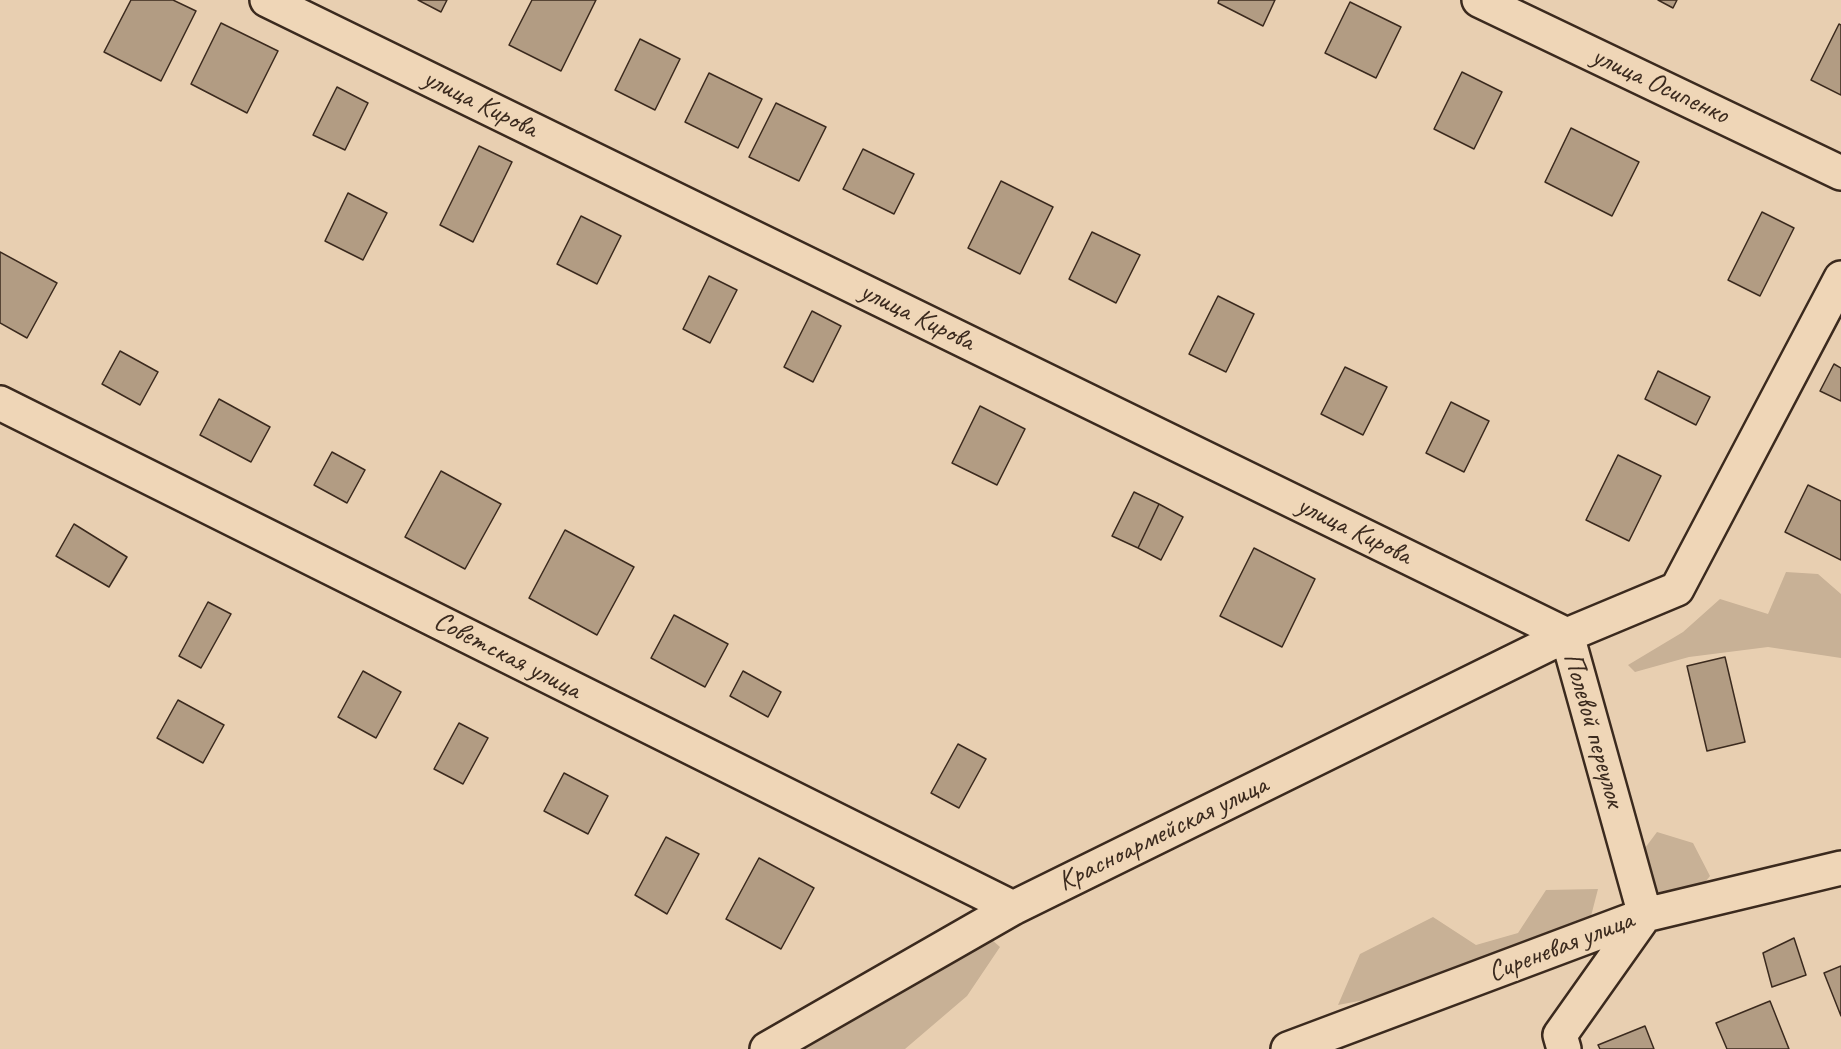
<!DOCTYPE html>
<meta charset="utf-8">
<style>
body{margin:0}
canvas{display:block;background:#e8cfb1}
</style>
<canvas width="1841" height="1049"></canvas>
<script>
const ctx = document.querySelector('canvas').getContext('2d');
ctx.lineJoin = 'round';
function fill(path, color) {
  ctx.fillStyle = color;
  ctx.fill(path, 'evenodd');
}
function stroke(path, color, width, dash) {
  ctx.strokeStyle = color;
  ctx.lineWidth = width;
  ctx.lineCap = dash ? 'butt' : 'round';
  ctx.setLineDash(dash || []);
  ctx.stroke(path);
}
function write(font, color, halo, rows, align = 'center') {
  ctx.font = font + ' Caveat,sans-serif';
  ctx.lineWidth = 4.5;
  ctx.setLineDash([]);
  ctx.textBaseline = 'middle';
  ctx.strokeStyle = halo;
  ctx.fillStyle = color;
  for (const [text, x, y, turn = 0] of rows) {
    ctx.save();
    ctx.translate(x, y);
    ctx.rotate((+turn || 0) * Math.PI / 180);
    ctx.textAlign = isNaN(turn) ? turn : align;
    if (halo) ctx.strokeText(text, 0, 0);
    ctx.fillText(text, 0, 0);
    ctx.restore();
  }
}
const green = new Path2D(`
 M1786,572l32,2 23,20v64l-73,-11 -79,10 -54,15 -7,-7 55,-33 37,-33 48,15z
 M1657,832l36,11 17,33 -14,17 -41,6 -19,-39z
 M1598,889l-8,31 -168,69 -84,16 22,-51 73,-37 43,28 42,-12 28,-43z
 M982,931l18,16 -33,49 -62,53h-107z`);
const building = new Path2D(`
 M131,0h42l23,11 -35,70 -57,-29z
 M418,0h29l-6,12z
 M532,0h64l-35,71 -52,-26z
 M1219,0h56l-12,26 -45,-23z
 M1658,0h19l-4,8z
 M1350,2l51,25 -25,51 -51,-25z
 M221,23l57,28 -31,62 -56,-29z
 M1839,24l2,1v70l-30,-15z
 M640,39l40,20 -25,51 -40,-20z
 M1462,72l40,20 -28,57 -40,-20z
 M709,73l53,26 -24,49 -53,-26z
 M337,87l31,16 -23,47 -32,-15z
 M776,103l50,24 -27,54 -50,-24z
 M1571,128l68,34 -27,54 -67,-34z
 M479,146l33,16 -39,80 -33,-17z
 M863,149l51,25 -20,40 -51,-25z
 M1001,181l52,26 -33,67 -52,-26z
 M348,193l39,20 -24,47 -38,-19z
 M1762,212l32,16 -34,68 -32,-16z
 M581,216l40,20 -24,48 -40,-20z
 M1092,232l48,23 -24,48 -47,-24z
 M0,252l57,31 -30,55 -27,-15z
 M709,276l28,14 -27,53 -27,-14z
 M1218,296l36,18 -28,58 -37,-18z
 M812,311l29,15 -28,56 -29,-15z
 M120,351l38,21 -18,33 -38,-21z
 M1834,364l7,4v33l-21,-10z
 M1345,367l42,20 -24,48 -42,-21z
 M1658,371l52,26 -14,28 -51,-26z
 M219,399l51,28 -19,35 -51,-27z
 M1451,402l38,19 -25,51 -38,-19z
 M980,406l45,23 -28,56 -45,-22z
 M332,452l33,18 -18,33 -33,-18z
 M1618,455l43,21 -32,65 -43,-21z
 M441,471l60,33 -36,65 -60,-32z
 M1808,485l33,16v59l-56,-28z
 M1134,492l25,12 -21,44 -26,-12z
 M1159,504l24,13 -22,43 -23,-12z
 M74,524l53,33 -18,30 -53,-31z
 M565,530l69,37 -37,68 -68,-37z
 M1254,548l61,31 -33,68 -62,-31z
 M208,602l23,12 -30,54 -22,-12z
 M674,615l54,29 -23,43 -54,-29z
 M1725,657l20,85 -38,9 -20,-85z
 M363,671l38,21 -25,46 -38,-21z
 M743,671l38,21 -13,25 -38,-21z
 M178,700l46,25 -21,38 -46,-25z
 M459,723l29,15 -25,46 -29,-15z
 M958,744l28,15 -27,49 -28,-15z
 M564,773l44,23 -20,38 -44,-23z
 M666,837l33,17 -32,60 -32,-19z
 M759,858l55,30 -33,61 -55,-30z
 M1794,938l12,37 -34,12 -9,-34z
 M1841,966v50l-17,-43z
 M1770,1001l19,48h-62l-11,-26z
 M1645,1026l9,23h-54l-2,-4z`);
const minor = new Path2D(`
 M267,0l1300,635
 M1479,0l362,173
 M0,403l1013,505
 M767,1049l246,-141 554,-273
 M1288,1049l357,-134 196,-47
 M1564,1049l-4,-14 85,-120 -78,-280 110,-46 164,-311`);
const streetNames = [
 ["улица Осипенко",1660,86,25],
 ["улица Кирова",480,104,26],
 ["улица Кирова",917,317,26],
 ["улица Кирова",1354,531,26],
 ["Советская улица",507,656,27],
 ["Полевой переулок",1593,730,74],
 ["Красноармейская улица",1163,834,-26],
 ["Сиреневая улица",1561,947,-21]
];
fill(green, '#c8b196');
fill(building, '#b29c83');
stroke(building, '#3b2a1e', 1.5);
stroke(minor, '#3b2a1e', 38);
stroke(minor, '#efd6b7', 33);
write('28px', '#3b2a1e', '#efd6b7', streetNames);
</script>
